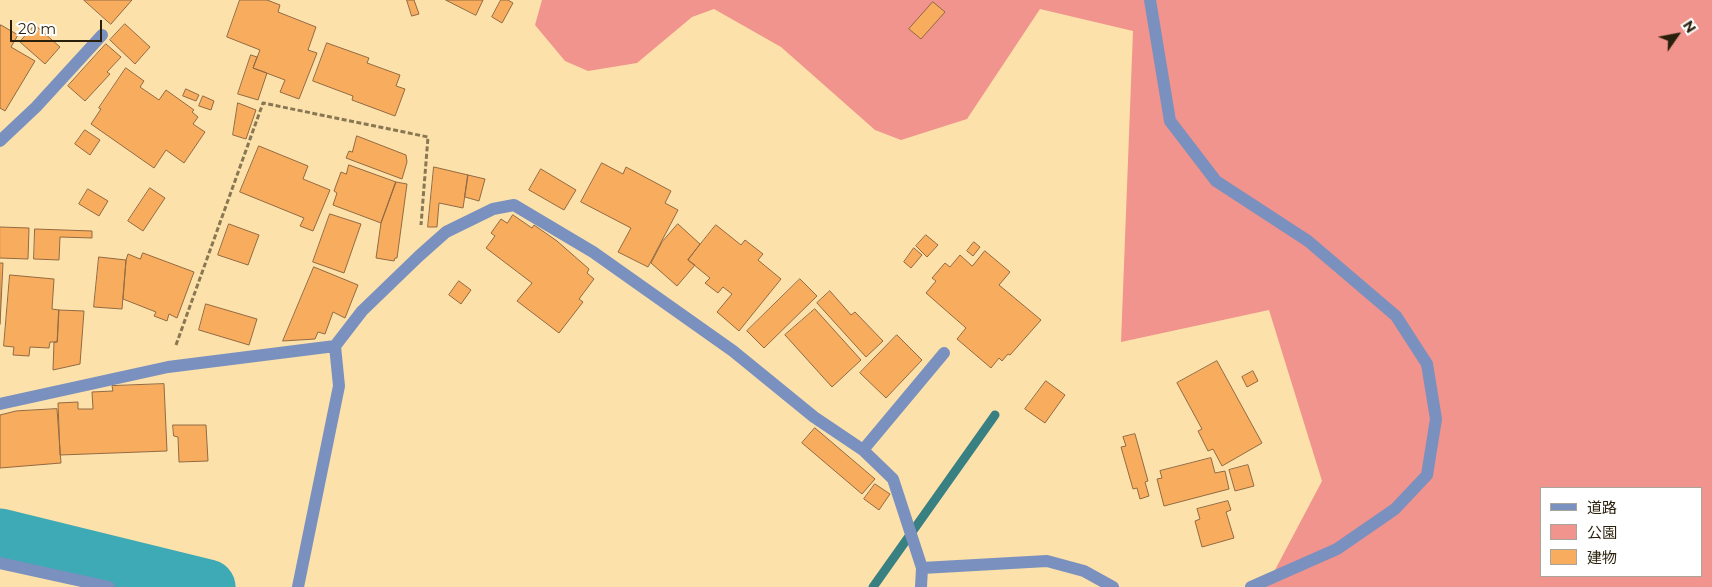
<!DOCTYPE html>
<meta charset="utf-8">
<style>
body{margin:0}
#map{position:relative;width:1712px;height:587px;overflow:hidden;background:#fce1ab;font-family:Montserrat,"Noto Sans JP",sans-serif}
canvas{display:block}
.legend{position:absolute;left:1540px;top:487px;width:162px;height:90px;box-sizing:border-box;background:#fff;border:1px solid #a9a59d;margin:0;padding:6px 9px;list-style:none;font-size:15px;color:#291f0a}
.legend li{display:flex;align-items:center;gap:10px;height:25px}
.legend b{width:25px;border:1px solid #a9a59d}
.north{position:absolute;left:1652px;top:10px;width:50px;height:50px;-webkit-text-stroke:4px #fff;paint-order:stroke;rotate:57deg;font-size:14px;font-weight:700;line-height:20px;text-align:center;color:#291f0a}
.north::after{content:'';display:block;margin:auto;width:18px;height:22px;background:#291f0a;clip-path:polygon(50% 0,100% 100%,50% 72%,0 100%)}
.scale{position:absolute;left:10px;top:20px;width:92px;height:22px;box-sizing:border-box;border:2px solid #291f0a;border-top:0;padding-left:6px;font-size:15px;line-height:18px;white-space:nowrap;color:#291f0a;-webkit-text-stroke:4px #fff;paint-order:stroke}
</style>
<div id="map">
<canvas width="1712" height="587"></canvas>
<ul class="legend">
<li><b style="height:6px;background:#7a90be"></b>道路</li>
<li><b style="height:14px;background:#f0948d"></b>公園</li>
<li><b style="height:14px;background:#f8ac5e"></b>建物</li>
</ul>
<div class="north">N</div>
<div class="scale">20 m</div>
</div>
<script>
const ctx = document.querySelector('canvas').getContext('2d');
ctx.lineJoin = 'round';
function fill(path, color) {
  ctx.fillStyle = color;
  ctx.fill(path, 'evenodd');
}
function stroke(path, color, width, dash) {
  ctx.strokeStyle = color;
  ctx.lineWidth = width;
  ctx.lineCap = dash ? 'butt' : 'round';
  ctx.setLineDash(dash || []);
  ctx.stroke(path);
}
const green = new Path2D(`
 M542,0h1170v587h-446l56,-106 -53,-171 -148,32 12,-311 -93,-22 -73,110 -66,21 -26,-10 -94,-83 -67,-38 -22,8 -55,46 -49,8 -23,-10 -30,-36zM1541,488h160v88h-160z`);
const stream = new Path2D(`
 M873,587l122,-172`);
const river = new Path2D(`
 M0,536l208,51`);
const building = new Path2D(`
 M84,0h48l-21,24z
 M240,0h27l13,5 -2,7 38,15 -8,23 9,3 -18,46 -19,-7 5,-12 -32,-12 7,-18 -33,-13z
 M407,0h7l5,14 -7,2z
 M446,0h37l-7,15z
 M501,0h7l5,3 -11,20 -10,-6z
 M933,2l12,10 -24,27 -12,-10z
 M125,24l25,23 -15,17 -25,-24z
 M1,25l17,10 -7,12 24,14 -30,50 -5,-3v-80z
 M35,25l25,22 -15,17 -25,-22z
 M327,43l42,15 -2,5 33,12 -4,11 9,3 -10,27 -43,-16 1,-4 -40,-15z
 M106,44l15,13 -14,15 3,2 -25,27 -17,-15z
 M251,55l6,2 -4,11 14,5 -9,27 -20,-6z
 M126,68l18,13 -4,6 19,13 7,-10 28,20 -2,2 6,5 -5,7 12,8 -21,31 -18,-13 -12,18 -63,-44 10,-15 -2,-1z
 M186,89l13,6 -3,6 -13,-5z
 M203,96l11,5 -3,9 -12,-4z
 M238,103l18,7 -10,29 -13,-4z
 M85,130l15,10 -10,15 -15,-11z
 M357,136l49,19 1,7 -5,17 -56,-21 3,-7 3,1z
 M259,146l49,20 -5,13 27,11 -17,41 -13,-5 4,-8 -64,-26z
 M602,163l21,11 3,-7 45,24 -6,12 13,7 -30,57 -30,-15 13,-24 -50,-26z
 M349,165l47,17 -15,41 -48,-18 4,-12 -3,-2 7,-19 5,2z
 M434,167l34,8 -5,33 -24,-5 -2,24h-9z
 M541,169l35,21 -12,20 -35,-20z
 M468,175l17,4 -6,22 -14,-4z
 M396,182l11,2 -10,74h-2l-1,3 -18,-3 5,-35z
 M150,188l15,10 -22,33 -15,-10z
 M88,189l20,12 -9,15 -20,-12z
 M330,214l31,10 -17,49 -31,-11z
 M513,215l19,13 2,-3 23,16 32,28 -2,4 7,6 -15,20 4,3 -24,31 -42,-32 15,-18 -46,-35 9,-12 -4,-3 10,-14 6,4z
 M229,224l30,11 -11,30 -30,-10z
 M678,224l22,20 -12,16 7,5 -18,21 -26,-23 11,-21z
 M716,225l25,20 4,-5 18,14 -5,6 23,19 -42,52 -22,-19 15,-18 -9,-7 -5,6 -13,-10 5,-5 -22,-18z
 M0,227l29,1 -1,31 -28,-1z
 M35,229l57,2v7l-32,-1 -1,23 -25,-1z
 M926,235l12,10 -11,12 -11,-11z
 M974,242l6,5 -7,9 -6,-5z
 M914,248l8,7 -11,13 -7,-6z
 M985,251l25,21 -11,13 42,35 -31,35 -2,-1 -6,7 -3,-3 -8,10 -34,-29 9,-11 -40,-35 10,-12 -4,-3 13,-15 5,4 10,-12 12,11z
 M143,253l51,19 -17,46 -8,-4 -2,7 -13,-5 2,-4 -33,-13 3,-39 2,-6 12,5z
 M99,257l27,3 -4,49 -28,-2z
 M0,263h3l-3,61z
 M314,267l44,18 -13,33 -12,-6 -8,22 -7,-2 -3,7 -32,2z
 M10,275l44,4 -2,30 7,1 -2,32h-7l-1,6 -19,-1 -1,9 -16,-1 1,-8 -10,-1z
 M800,279l17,17 -53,52 -17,-17z
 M459,281l12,9 -10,14 -12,-9z
 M830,291l21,24 4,-3 28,29 -17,16 -49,-54z
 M206,304l51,15 -8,26 -50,-15z
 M815,309l46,51 -29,27 -47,-52z
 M59,310l25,1 -4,53 -27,6 1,-28h3z
 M897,335l25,25 -36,38 -26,-25z
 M1217,361l45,82 -40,23 -9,-17 -5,2 -10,-20 4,-2 -25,-46z
 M1253,371l5,10 -11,6 -5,-10z
 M1046,381l19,14 -20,28 -20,-14z
 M164,384l3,67 -107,4 -2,-52 20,-1v7h15l-1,-17 21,-1 -1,-5z
 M57,409l4,54 -61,5v-53l16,-4z
 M173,425h33l2,36 -29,1 -1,-25 -4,-1z
 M815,428l60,51 -13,15 -60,-51z
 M1135,434l13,47 -3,1 4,14 -9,3 -3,-11 -4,1 -12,-42 5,-1 -3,-9z
 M1211,458l4,15 10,-2 4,18 -65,17 -7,-27 5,-1 -2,-7z
 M1248,465l6,21 -19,5 -6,-21z
 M875,484l15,10 -11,16 -15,-11z
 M1228,501l3,9 -5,2 8,26 -32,9 -7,-26 5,-2 -3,-10z`);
const path = new Path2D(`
 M176,345l87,-242 165,34 -7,88`);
const minor = new Path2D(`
 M1150,0l20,121 46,60 92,60 88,75 31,48 9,55 -9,56 -32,34 -58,40 -86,38
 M0,141l36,-34 66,-72
 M0,404l168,-37 167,-21 27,-35 57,-55 27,-24 47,-23 21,-4 79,47 140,99 81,66 49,33 30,29 29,89 -1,19
 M863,450l81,-97
 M0,563l109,24
 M922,568l125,-7 37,10 29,16
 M298,587l41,-201 -4,-40`);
fill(green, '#f0948d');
stroke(stream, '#388082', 9);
stroke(river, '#3eaab5', 55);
fill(building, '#f8ac5e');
stroke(building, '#926a42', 1);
stroke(path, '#897753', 3, [5, 2.5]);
stroke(minor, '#7a90be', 12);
</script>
